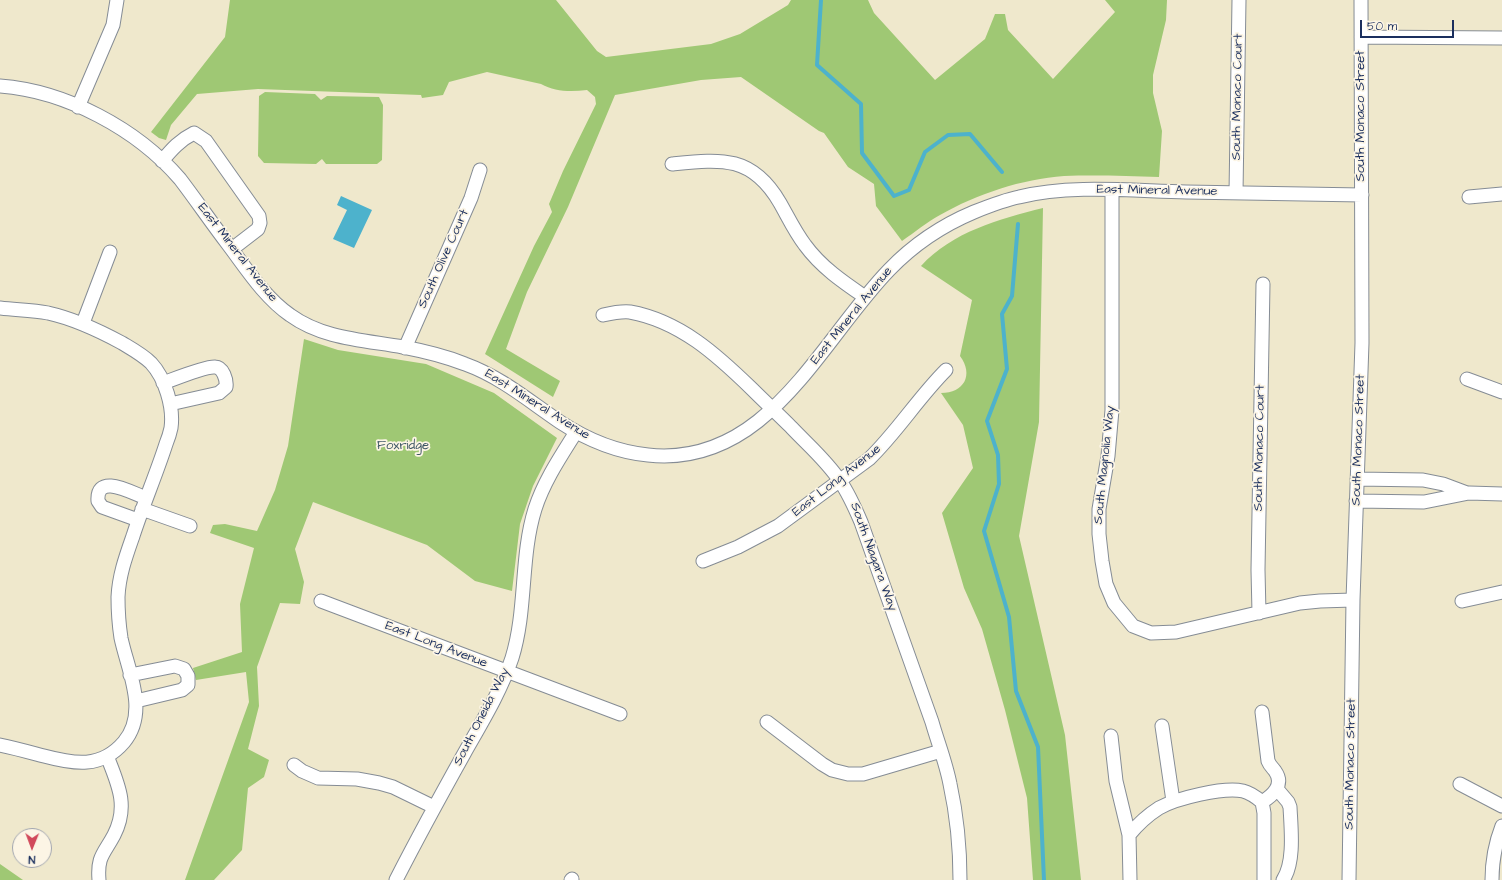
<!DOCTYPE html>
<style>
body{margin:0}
#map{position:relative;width:1502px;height:880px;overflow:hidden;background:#efe8cc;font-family:"Architects Daughter",sans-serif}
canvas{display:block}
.north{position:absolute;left:12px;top:828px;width:40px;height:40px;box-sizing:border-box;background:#fcf5e5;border:1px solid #a2a6af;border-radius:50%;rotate:181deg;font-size:11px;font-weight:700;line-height:16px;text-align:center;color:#1b2f5e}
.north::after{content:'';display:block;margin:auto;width:14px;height:18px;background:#d1495b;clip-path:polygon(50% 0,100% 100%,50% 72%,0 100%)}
.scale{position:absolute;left:1360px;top:20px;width:94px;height:18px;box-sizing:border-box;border:2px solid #1b2f5e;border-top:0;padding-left:5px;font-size:12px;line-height:14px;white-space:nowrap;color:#1b2f5e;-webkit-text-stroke:3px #fcf5e5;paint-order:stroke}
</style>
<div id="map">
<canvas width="1502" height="880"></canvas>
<div class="north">N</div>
<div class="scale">50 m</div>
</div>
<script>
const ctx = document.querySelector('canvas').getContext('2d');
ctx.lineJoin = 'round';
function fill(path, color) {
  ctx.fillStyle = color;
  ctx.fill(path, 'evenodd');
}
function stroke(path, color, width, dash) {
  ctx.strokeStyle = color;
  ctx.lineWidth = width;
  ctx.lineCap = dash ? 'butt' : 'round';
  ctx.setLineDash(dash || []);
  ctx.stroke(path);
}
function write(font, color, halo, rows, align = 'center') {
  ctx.font = font + ' "Architects Daughter",sans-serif';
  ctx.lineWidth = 3.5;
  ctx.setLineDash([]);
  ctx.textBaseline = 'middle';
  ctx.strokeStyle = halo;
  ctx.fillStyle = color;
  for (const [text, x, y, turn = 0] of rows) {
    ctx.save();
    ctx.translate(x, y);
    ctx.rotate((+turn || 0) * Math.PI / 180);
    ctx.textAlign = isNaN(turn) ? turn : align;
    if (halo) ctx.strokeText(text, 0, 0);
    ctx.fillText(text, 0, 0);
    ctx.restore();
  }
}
const green = new Path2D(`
 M230,0h326l41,51 9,6 105,-13 29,-10 48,-29 3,-5h77l6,13 61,67 50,-41 10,-25h10l3,16 45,49 62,-67 -10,-12h62l-1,20 -13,55v18l9,38 -3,46c-31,-1 -63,-2 -95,-1 -42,3 -87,18 -124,39 -13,7 -25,17 -38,26l-26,-35 -2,-22 -26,-17 -24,-34 -5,-2 -78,-54 -40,3 -86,15 -47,112 -41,85 -21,57 54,32 -7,16 -68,-43 49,-108 18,-34 -3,-8 14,-33 33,-67 -1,-7 -8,-7c-16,2 -32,2 -46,-6l-54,-12 -38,10 -6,13 -21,3 -1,-3 -163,-6 -61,5 -26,31 -5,15 -7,-2 -8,-6 74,-95z
 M265,92l50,2 6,6 6,-4 52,1 4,8 -1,55 -5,4h-51l-4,-5 -6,5 -52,-1 -6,-7 1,-60z
 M1043,208l-4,214 -20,114 46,199 16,145h-48l-6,-82 -22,-88 -23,-81 -18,-41 -22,-75 31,-45 -10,-43 -22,-32c23,0 33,-18 19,-37l12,-56 -51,-34c31,-34 78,-47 122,-58z
 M304,339l34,11 88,14 68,29 63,45 -24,48 -13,38 -8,67 -37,-10 -48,-36 -114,-43 -18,47 9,33 -4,22 -20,-1 -23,64 2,39 -11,43 21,11 -5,17 -16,11 -6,62 -28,30h-29l64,-178 -3,-30 -50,8 -3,-12 49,-16 -2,-48 14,-56 -44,-15 3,-8 12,-1 32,7 18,-41 13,-44z
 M0,864l23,16h-23z`);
const water = new Path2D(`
 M341,196l31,14 -18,38 -21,-9 14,-29 -10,-5z`);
const stream = new Path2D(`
 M821,0l-4,65 44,39 1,49 32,43 15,-6 16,-38 23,-17 22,-1 32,38
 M1018,224l-6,72 -10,18 5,55 -20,52 11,34 1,29 -15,47 25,86 7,74 22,56 6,133`);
const minor = new Path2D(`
 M1361,37l141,1
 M0,86c66,5 137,43 180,93 16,21 31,43 47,64 19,25 37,54 63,72 33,24 74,25 113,32 21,4 42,9 62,17 36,13 64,37 95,58 26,17 57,30 88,33 119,13 172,-114 241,-185 23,-24 54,-45 85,-58 15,-6 30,-12 45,-15 52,-13 115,-6 167,-5 59,1 117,2 176,3
 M78,107l35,-82 4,-25
 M162,161c10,-12 18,-21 32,-28l12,8 53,75 1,7 -2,6 -26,20
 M672,164c49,-5 80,-9 108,39 8,14 15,29 25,42 16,22 38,37 60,52
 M1112,190v220l-4,46 -9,53v25l3,27 4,23 8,19 19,23 18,7 25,-1 124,-29 20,-2 33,-1
 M1236,193l3,-193
 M1469,197l33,-3
 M0,308c16,2 32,2 48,5 27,6 50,17 74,30 10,6 21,12 29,20 14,15 23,44 20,65 -1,5 -3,11 -5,16 -10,31 -23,61 -33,92 -7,20 -14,39 -15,61 0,13 1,28 3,41 7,33 28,74 3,104 -23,27 -50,22 -80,14 -15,-4 -29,-8 -44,-11
 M603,315c9,-2 18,-4 27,-3 50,9 87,43 122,77 13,13 26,25 39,38 17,18 36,34 49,54 9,13 15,27 21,41l71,200c6,21 14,41 18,62 7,32 10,64 10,96
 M83,323l27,-71
 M405,348l66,-150 9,-28
 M1467,379l35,13
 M163,383c11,-4 43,-17 52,-16 8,0 12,13 11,20l-7,6 -49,11
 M1357,479l66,1 20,4 24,9
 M1356,501l68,1 45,-9 33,1
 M142,509l48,17
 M138,520l-36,-13 -4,-6c-2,-29 34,-8 48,-3
 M703,561l35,-14 40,-21 91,-67c28,-27 49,-61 77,-89
 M321,601l299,113
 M1462,601l40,-9
 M1259,613l-1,-43 5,-286
 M130,675l45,-9 9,3 4,7v9l-6,5 -46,11
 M1262,712l6,49c2,5 5,7 7,10 10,14 -3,25 -13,31
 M767,722l55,42 10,6 16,4h15l78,-23
 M1162,726l11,75
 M1111,736l5,45 13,54 1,45
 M294,765l8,6 16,7 39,1 22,4 14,4 41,20
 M1460,784l42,22
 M1277,789l11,13 2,5c1,21 5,55 -7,73
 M1262,802l2,11v67
 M1129,835c9,-11 19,-20 30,-27 18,-10 64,-21 84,-17 8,2 13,6 19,11
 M99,880c-2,-24 5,-26 15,-45 15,-29 4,-51 -7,-79
 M396,880c22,-43 45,-85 69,-128 17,-30 36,-61 47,-94 15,-48 8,-101 23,-149 9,-28 26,-53 41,-77
 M571,880l1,-1
 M1349,880l4,-280 9,-257 -1,-343
 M1492,880c0,-19 3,-36 10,-54`);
const streetNames = [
 ["South Monaco Court",1238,97,-89],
 ["South Monaco Street",1361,116,-90],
 ["East Mineral Avenue",1157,191,1],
 ["East Mineral Avenue",237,253,52],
 ["South Olive Court",444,259,-66],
 ["East Mineral Avenue",852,316,-51],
 ["East Mineral Avenue",537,405,32],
 ["South Monaco Street",1359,440,-88],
 ["South Monaco Court",1260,448,-89],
 ["South Magnolia Way",1105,465,-84],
 ["East Long Avenue",837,481,-38],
 ["South Niagara Way",873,557,70],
 ["East Long Avenue",436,645,21],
 ["South Oneida Way",482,717,-63],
 ["South Monaco Street",1351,764,-89]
];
const parkNames = [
 ["Foxridge",403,446]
];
fill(green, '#9fc874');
fill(water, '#4db2cc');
stroke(stream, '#4db2cc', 4);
stroke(minor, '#858c95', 15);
stroke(minor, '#fff', 13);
write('13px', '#1b2f5e', '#fcf5e5', streetNames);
write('13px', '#3c5564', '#fcf5e5', parkNames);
</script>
